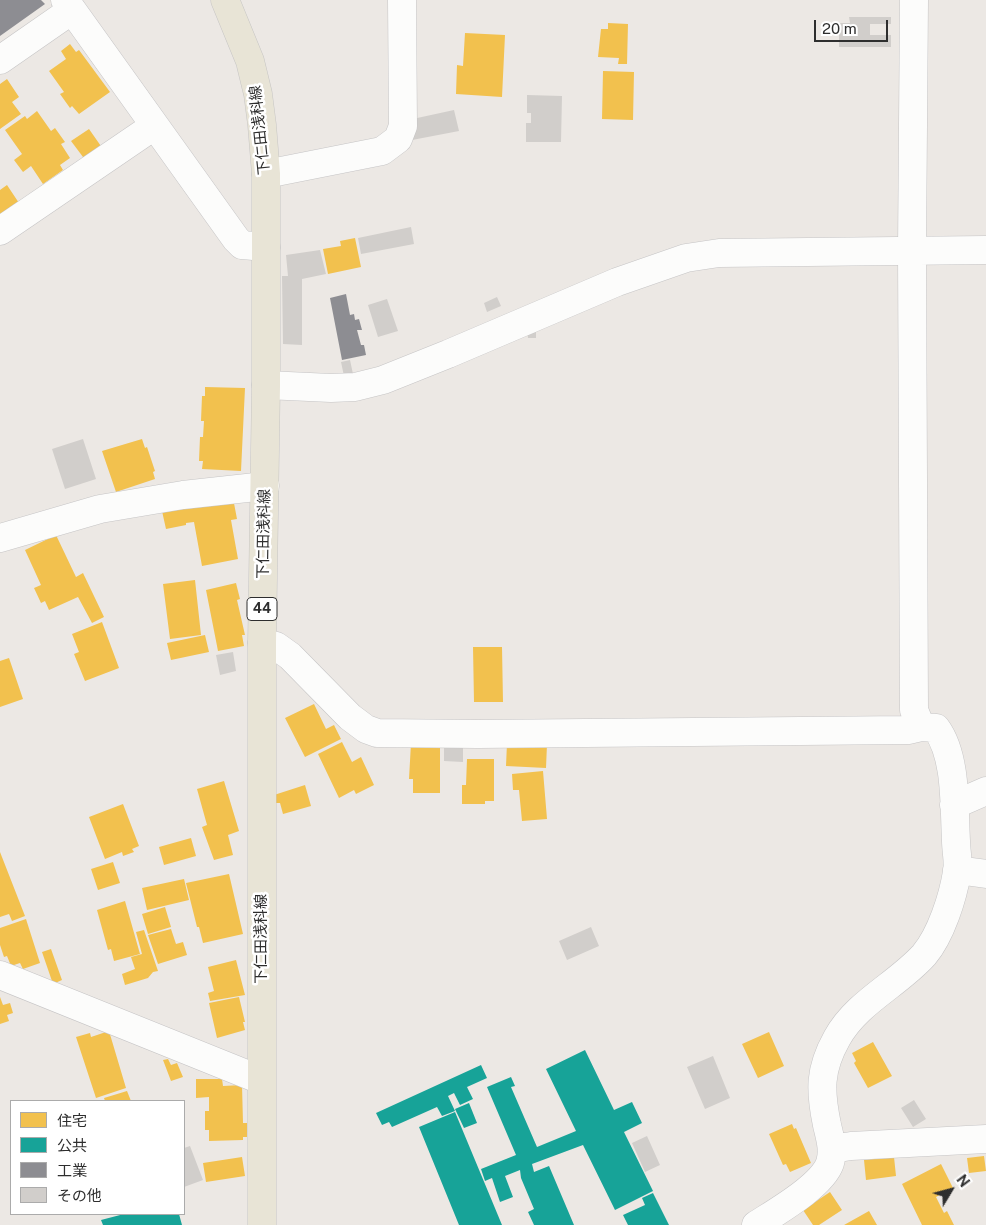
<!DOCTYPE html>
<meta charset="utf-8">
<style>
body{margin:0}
#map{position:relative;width:986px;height:1225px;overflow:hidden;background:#ece8e4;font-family:"Public Sans","Noto Sans JP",sans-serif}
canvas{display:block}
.legend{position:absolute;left:10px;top:1100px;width:175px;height:115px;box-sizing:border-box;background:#fff;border:1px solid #ababab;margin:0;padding:6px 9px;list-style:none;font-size:15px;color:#2e2e2e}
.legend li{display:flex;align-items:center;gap:10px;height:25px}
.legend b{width:25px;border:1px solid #ababab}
.north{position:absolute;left:926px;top:1165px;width:50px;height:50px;-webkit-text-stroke:4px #fff;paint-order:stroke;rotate:53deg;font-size:14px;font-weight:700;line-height:20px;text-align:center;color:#2e2e2e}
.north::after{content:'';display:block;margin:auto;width:18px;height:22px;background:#2e2e2e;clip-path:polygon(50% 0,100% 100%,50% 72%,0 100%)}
.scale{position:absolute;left:814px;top:20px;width:74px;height:22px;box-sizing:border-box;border:2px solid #2e2e2e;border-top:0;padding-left:6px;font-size:15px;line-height:18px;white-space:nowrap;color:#2e2e2e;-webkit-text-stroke:4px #fff;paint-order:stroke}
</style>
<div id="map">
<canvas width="986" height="1225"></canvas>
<ul class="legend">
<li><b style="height:14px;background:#f2c14e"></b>住宅</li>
<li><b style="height:14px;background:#17a398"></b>公共</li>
<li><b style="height:14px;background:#8d8d92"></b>工業</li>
<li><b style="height:14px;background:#d1cecb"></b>その他</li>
</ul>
<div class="north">N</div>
<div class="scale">20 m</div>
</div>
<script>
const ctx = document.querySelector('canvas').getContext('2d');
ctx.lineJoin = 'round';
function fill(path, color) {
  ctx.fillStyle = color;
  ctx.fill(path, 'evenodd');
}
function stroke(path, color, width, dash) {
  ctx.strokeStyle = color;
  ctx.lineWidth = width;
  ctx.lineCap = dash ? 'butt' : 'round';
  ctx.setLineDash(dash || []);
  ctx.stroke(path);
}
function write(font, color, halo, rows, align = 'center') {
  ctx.font = font + ' "Public Sans","Noto Sans JP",sans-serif';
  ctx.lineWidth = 5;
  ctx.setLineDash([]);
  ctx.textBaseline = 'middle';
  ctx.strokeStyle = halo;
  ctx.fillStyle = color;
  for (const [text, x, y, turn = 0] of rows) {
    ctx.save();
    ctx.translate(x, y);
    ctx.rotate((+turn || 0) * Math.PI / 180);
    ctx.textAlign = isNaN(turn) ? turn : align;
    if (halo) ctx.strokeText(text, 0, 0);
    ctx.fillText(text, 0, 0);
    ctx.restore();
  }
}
const homes = new Path2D(`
 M608,23l20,1 -1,40h-9l1,-6 -21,-1 3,-28h7z
 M465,33l40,2 -3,62 -46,-3 1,-29 6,1z
 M70,44l6,8 3,-2 31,42 -31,22 -7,-8 -2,2 -10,-14 4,-2 -15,-21 17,-12 -5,-8z
 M603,71l31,1 -1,48 -31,-1z
 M7,79l12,18 -7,5 9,12 -21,15v-45z
 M37,111l14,20 4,-3 10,14 -4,2 9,14 -10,7 3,5 -20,14 -12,-18 -8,6 -9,-12 8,-6 -17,-24 20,-14 2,3z
 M89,129l14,20 -17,12 -15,-20z
 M7,185l14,21 -21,14v-30z
 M355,238l6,29 -33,7 -5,-25 18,-3 -1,-5z
 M205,387l40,1 -4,83 -39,-2 1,-8h-4l1,-24h3l1,-16h-3l1,-25h3z
 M142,439l3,9 2,-1 8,24 -2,1 2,7 -39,13 -14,-41z
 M233,498l4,21 -6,1 7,39 -36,7 -8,-44 -8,1v2l-20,4 -4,-18z
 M56,535l20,42 7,-4 21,44 -12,6 -14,-26 -29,13 -4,-9 -4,2 -7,-15 7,-3 -16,-35z
 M195,580l6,55 -31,4 -7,-55z
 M236,583l4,16 -3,1 8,35h-3l2,11 -26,5 -12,-61z
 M102,622l17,46 -34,13 -11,-27 5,-2 -7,-18z
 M205,635l4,17 -38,8 -4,-17z
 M473,647h29l1,55h-29z
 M9,658l14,41 -23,8v-46z
 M314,704l12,25 8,-4 7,14 -36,18 -20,-39z
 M342,742l10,20 9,-5 13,28 -18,9 -2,-4 -15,8 -21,-44z
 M440,742v51h-27v-14h-4l2,-36z
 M507,743l40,1 -1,24 -40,-2z
 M467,759h27v42h-9v3h-23v-19h4z
 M543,771l4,48 -25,2 -3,-31h-6l-1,-16z
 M224,781l15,50 -11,4 5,20 -19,5 -12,-33 5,-2 -10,-36z
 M305,785l6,21 -28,8 -3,-11h-4l-2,-8z
 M123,804l16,42 -7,3 2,3 -11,4 -1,-4 -17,7 -16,-42z
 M191,838l5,18 -32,9 -5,-18z
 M0,852l25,64 -13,5 -3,-7 -9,3z
 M113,862l7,21 -22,7 -7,-21z
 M229,874l14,60 -40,9 -4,-16h-2l-11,-44z
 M184,879l5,21 -42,10 -5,-22z
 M125,901l15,53 -26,7 -3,-12 -3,1 -11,-40z
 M165,907l6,20 -23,7 -6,-20z
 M26,919l14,44 -17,6 -3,-6 -9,3 -4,-10 -3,1 -4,-12v-17z
 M171,929l5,15 7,-2 4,13 -29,9 -10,-29z
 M144,930l14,41 -5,1 -5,6 -23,7 -3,-11 13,-5 -4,-12 11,-3 -6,-22z
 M51,949l11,31 -9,4 -11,-32z
 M236,960l9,35 -35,6 -2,-8 6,-2 -6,-24z
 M0,997l3,8 7,-2 3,10 -6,2 2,6 -9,3z
 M239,997l6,25h-2l2,8 -28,8 -8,-35z
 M109,1031l17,57 -30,10 -20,-61 14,-4 1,4z
 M769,1032l15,34 -26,12 -16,-34z
 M873,1042l19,34 -24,12 -14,-25 2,-2 -4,-8z
 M168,1059l3,6 6,-2 6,14 -12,4 -8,-21z
 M196,1079h26l1,7 19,-1 1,38h4v14h-4v3l-34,1v-11h-4v-19h4v-14l-13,1z
 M127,1091l4,10h-26l-1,-3z
 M792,1124l2,5 2,-1 15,35 -21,9 -4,-8 -3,1 -14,-31z
 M984,1156l2,15 -17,2 -2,-15z
 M242,1157l3,19 -39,6 -3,-19z
 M894,1157l2,19 -30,4 -2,-20z
 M941,1164l12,24 -17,9 8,16 3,-2 7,14h-32l-20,-41z
 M830,1192l12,18 -23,15h-6l-10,-15z
 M869,1211l8,14h-33z`);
const public = new Path2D(`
 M585,1050l29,60 18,-8 10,21 -18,9 29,59 -38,19 -32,-65 -51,19 2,8 15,-6 25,59h-40l-6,-13 6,-3 -13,-31 -1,-8 -15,6 8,21 -13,5 -8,-24 -7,3 -4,-12 35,-14 -29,-68 24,-10 4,9 -4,1 26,60 39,-16 -30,-62z
 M481,1065l6,13 -20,9 6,12 -13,6 -6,-12 -6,3 7,15 -13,5 -5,-9 -45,20 -3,-5 -7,3 -6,-12z
 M469,1103l8,20 -13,5 -9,-19z
 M455,1112l47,113h-43l-40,-98z
 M653,1193l16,32h-41l-5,-10 22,-10 -3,-7z
 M124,1214h55l3,11h-79l-2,-5z`);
const industry = new Path2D(`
 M0,0h41l4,4 -45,32z
 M346,294l4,21 4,-1 1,6 4,-1 3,11h-5l4,15h3l2,10 -24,5 -12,-62z`);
const building = new Path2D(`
 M849,17h42v7h-21v11h21v12h-52v-24h11z
 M527,95l35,1 -1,46h-35v-19h5v-10h-4z
 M454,110l5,21 -47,9 -4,-20z
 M411,227l3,17 -53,10 -3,-16z
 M320,250l6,24 -24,5v66l-19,-1 -1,-68h6l-2,-21z
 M497,297l4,9 -14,6 -3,-9z
 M387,299l11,32 -20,6 -10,-32z
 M527,331h9v7h-8z
 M350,360l3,14 -9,2 -3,-14z
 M83,439l13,40 -31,10 -13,-40z
 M233,652l3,19 -16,4 -4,-20z
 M444,743h19v19l-19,-1z
 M591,927l8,19 -32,14 -8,-19z
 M713,1056l17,42 -25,11 -18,-42z
 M914,1100l12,19 -13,8 -12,-19z
 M647,1136l13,29 -15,7 -13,-29z
 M190,1146l13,34 -19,7v-39z`);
const minor = new Path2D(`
 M65,0l171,239 6,6 24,2
 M914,0l-2,250 2,460 7,17
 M0,60l72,-50
 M266,174l116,-23 16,-12 5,-13 -1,-126
 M0,231l154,-105
 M266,385l65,3 24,-1 28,-7 65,-26 169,-72 69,-24 33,-5 267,-3
 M0,538l100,-29 83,-14 82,-9
 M262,643l14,3 14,10 60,61 16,12 11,4 101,1 430,-4 13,-3 15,1c21,28 18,79 20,113 0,10 3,21 1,31 -4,25 -16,63 -33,83 -27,30 -67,47 -87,83 -18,32 -17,53 -10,87 3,13 7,25 3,38 -8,23 -54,49 -74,62
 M954,805l32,-14
 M957,870l29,4
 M0,975l261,105
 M832,1149l19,-3 135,-7`);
const major = new Path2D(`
 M225,0l25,61 8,33 4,31 4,49v211l-4,258v582`);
const shields = [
 [262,609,30]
];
const shieldNames = [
 ["44",262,609]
];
const streetNames = [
 ["下仁田浅科線",260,130,-96],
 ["下仁田浅科線",264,534,-89],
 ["下仁田浅科線",261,939,-90]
];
fill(homes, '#f2c14e');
fill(public, '#17a398');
fill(industry, '#8d8d92');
fill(building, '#d1cecb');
stroke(minor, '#c5c4c5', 29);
stroke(major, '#c6c5c4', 29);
stroke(minor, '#fcfcfb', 28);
stroke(major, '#e8e4d6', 28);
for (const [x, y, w] of shields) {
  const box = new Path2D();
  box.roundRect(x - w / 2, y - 11.5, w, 23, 4);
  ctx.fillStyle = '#fff';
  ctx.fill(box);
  stroke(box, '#2e2e2e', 1);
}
write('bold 14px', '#2e2e2e', null, shieldNames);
write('15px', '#2e2e2e', '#fff', streetNames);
</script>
